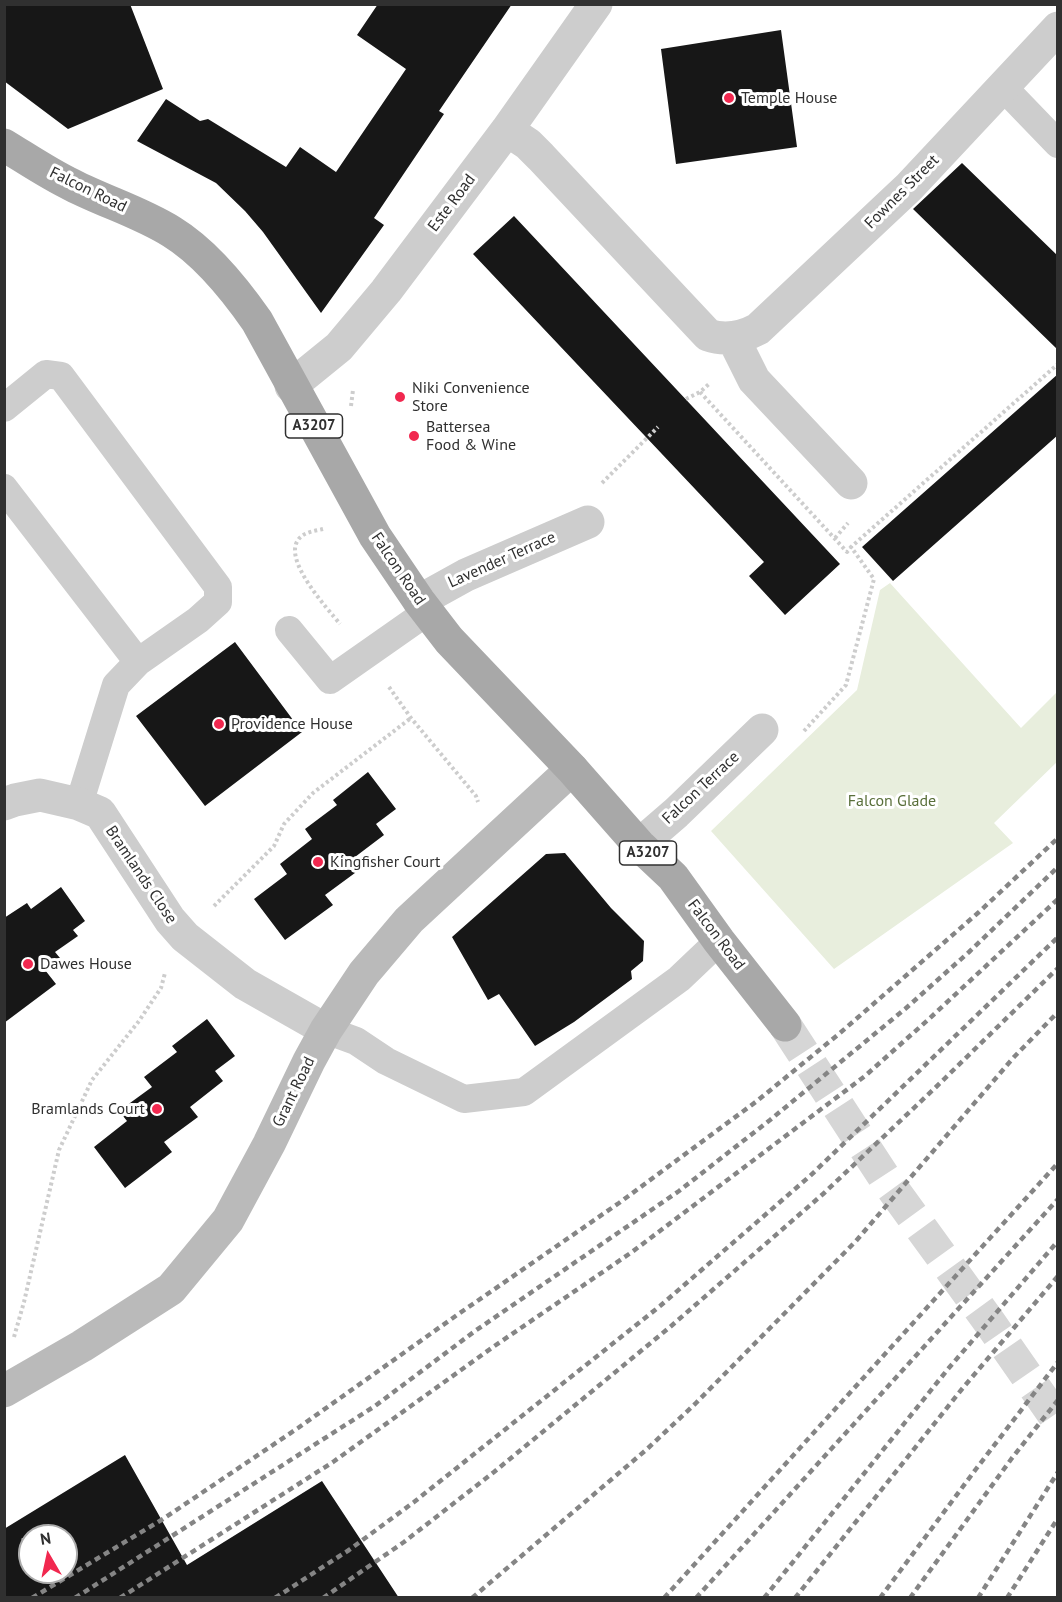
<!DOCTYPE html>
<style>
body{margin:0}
#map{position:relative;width:1062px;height:1602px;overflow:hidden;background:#fff;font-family:"PT Sans",sans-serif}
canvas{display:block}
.frame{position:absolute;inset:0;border:6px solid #303030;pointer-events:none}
.north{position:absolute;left:18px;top:1524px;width:60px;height:60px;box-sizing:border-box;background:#fff;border:2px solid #acacac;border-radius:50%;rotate:351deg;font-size:16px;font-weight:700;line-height:24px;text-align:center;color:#303030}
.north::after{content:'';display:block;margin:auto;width:21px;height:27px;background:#f1284f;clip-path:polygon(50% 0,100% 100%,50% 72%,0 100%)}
</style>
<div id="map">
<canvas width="1062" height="1602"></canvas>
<div class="frame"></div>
<div class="north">N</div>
</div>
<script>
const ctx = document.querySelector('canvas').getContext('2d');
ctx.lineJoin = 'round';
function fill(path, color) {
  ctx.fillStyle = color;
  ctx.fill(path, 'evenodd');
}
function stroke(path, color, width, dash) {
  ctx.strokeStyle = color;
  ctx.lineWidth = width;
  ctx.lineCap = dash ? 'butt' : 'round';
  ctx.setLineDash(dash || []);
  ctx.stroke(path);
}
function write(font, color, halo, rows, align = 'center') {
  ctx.font = font + ' "PT Sans",sans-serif';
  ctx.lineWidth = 6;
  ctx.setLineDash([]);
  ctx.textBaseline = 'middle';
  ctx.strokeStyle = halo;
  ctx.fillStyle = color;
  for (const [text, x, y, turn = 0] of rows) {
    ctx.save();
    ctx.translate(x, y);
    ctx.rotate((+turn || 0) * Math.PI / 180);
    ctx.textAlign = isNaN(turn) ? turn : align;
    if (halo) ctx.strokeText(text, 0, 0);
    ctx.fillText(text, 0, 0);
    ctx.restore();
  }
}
const green = new Path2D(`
 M890,583l131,145 36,-36v70l-63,61 19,20 -179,126 -123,-138 146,-141 23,-100z`);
const building = new Path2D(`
 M4,4h126l33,85 -95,40 -64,-48z
 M378,4h134l-73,107 5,3 -70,104 10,7 -63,88 -58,-81 -18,-21 -29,-28 -79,-42 29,-42 34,22 8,-2 78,48 14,-20 36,25 70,-103 -49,-34z
 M781,30l16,117 -121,17 -15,-115z
 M962,163l96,93v94l-145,-141z
 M514,216l326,348 -55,51 -36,-39 15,-14 -291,-308z
 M1058,374v61l-165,146 -31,-34z
 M235,642l67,90 -97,74 -69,-90z
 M368,772l28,37 -20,15 8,11 -33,25 8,10 -34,25 8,10 -48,35 -31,-41 33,-25 -7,-10 32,-25 -7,-10 32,-24 -4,-5z
 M565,853l46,55 33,33 -1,20 -12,10 1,8 -58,43 -39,24 -36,-52 -11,6 -36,-63 94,-83z
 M61,887l24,34 -12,9 5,6 -23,16 5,6 -15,12 11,14 -52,39v-105l23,-15 4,6z
 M207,1019l28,37 -20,15 8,10 -33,26 8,10 -34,25 8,10 -47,36 -31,-41 33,-26 -8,-10 33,-24 -8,-10 33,-25 -5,-6z
 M125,1455l62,110 135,-84 77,117h-395v-69zM30,1536h36v36h-36z`);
const primaryTunnel = new Path2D(`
 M785,1025l99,152 106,146 68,98`);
const path = new Path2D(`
 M700,392l147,160 4,-5
 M686,399l14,-7 10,-9
 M351,406l2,-16
 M602,483l56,-56
 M323,529c-8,2 -20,3 -25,11 -15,21 30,69 42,84
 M835,538l13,-15
 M389,687l22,31 65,78 2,6
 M804,731l42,-46 28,-106 -23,-32 207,-183
 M214,906l60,-60 10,-22 29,-31 98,-75
 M14,1337l10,-35 35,-152 33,-70 47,-59 22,-33 4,-15
 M23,1538l7,15
 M39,1572l2,5`);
const lane = new Path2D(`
 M1003,87l55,57
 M4,408l42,-34 15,2 157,211v15l-20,18 -60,42 -22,23 -37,119
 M4,488l134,174
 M289,630l41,50 97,-68
 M326,1030l30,11 30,20 78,38 60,-7 155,-113 40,-38`);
const street = new Path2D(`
 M507,130l21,14 13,13 167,178c17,6 35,2 50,-6l151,-142 149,-159
 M733,338l21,42 97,103
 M291,386l48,-39 47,-56 121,-161 89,-126
 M419,601l47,-26 122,-53
 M4,804l11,-4 25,-5 39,9 21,9 70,107 15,17 60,47 81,46
 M639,845l37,-32 86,-83`);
const secondary = new Path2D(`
 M4,1391l78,-45 89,-57 57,-69 41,-76 40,-83 17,-31 38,-57 45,-53 163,-151`);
const primary = new Path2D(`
 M4,145c23,14 45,29 68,40 33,17 68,27 100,47 34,21 62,56 85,89l118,215 44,65 30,39 123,129 67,76 34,32 46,64 66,84`);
const rail = new Path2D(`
 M32,1598l131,-79 135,-91 159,-113 162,-112 138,-102 83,-68 139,-121 79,-74
 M75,1598l300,-192 100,-75 204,-140 91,-71 135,-111 64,-57 89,-85
 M120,1598l213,-136 160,-115 139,-95 233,-176 65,-58 128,-119
 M275,1598l74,-48 65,-48 246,-196 150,-130 248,-239
 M323,1598l81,-56 90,-70 176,-145 153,-133 113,-107 122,-119
 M472,1598l174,-148 49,-46 161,-163 158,-184 44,-45
 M664,1598l394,-435
 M696,1598l362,-399
 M764,1598l184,-229 110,-128
 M795,1598l167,-209 96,-113
 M880,1598l96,-129 82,-107
 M910,1598l102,-140 46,-58
 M978,1598l80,-126
 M1007,1598l51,-80`);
const markers = [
 [729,98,6,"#f1284f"],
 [400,397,6,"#f1284f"],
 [414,436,6,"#f1284f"],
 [219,724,6,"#f1284f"],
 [318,862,6,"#f1284f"],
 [28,964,6,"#f1284f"],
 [157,1109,6,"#f1284f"]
];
const shields = [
 [314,426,57],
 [648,853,57]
];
const shieldNames = [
 ["A3207",314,426],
 ["A3207",648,853]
];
const poiNames = [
 ["Temple House",741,98],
 ["Niki Convenience",412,388],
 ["Store",412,406],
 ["Battersea",426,427],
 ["Food & Wine",426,445],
 ["Providence House",231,724],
 ["Kingfisher Court",330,862],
 ["Dawes House",40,964],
 ["Bramlands Court",145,1109,"right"]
];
const streetNames = [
 ["Falcon Road",88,190,26],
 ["Fownes Street",902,192,-45],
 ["Este Road",452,203,-53],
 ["Lavender Terrace",502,560,-24],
 ["Falcon Road",398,569,56],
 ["Falcon Terrace",701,788,-43],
 ["Bramlands Close",141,875,56],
 ["Falcon Road",716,935,53],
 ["Grant Road",294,1092,-64]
];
const parkNames = [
 ["Falcon Glade",892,801]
];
fill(green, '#e8eedd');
fill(building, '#171717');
stroke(primaryTunnel, '#d6d6d6', 33, [33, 16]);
stroke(path, '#cdcdcd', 4, [3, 3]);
stroke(lane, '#cdcdcd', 28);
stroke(street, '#cdcdcd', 33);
stroke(secondary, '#bababa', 33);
stroke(primary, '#a8a8a8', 33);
stroke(rail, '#858585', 4.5, [6, 4.5]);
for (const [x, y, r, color] of markers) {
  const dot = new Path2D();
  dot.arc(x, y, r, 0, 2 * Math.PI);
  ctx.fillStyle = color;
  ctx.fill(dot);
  stroke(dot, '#fff', 2);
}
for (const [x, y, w] of shields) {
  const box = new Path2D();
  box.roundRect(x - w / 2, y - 12, w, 24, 4.5);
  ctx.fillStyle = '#fff';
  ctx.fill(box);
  stroke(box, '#303030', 1.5);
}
write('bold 15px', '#303030', null, shieldNames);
write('16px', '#303030', '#fff', poiNames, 'left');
write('16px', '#303030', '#fff', streetNames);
write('16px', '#596f3a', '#fff', parkNames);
</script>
